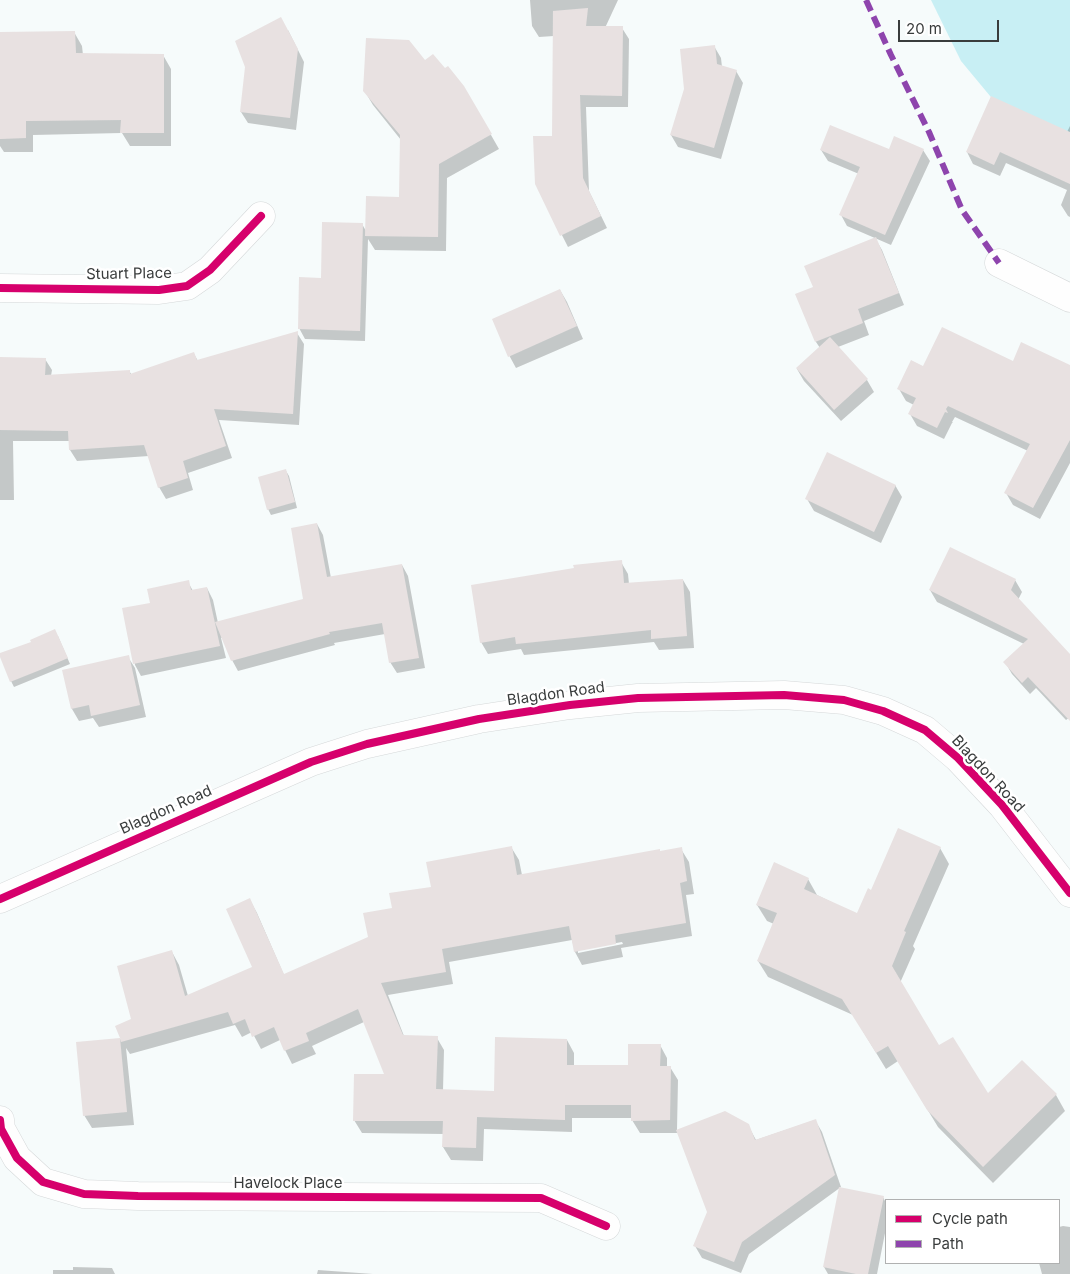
<!DOCTYPE html>
<style>
body{margin:0}
#map{position:relative;width:1070px;height:1274px;overflow:hidden;background:#f6fbfb;font-family:Inter,sans-serif}
canvas{display:block}
.legend{position:absolute;left:885px;top:1199px;width:175px;height:65px;box-sizing:border-box;background:#fff;border:1px solid #b0b1b1;margin:0;padding:6px 9px;list-style:none;font-size:15px;color:#393c3c}
.legend li{display:flex;align-items:center;gap:10px;height:25px}
.legend b{width:25px;border:1px solid #b0b1b1}
.scale{position:absolute;left:898px;top:20px;width:101px;height:22px;box-sizing:border-box;border:2px solid #393c3c;border-top:0;padding-left:6px;font-size:15px;line-height:18px;white-space:nowrap;color:#393c3c;-webkit-text-stroke:4px #fff;paint-order:stroke}
</style>
<div id="map">
<canvas width="1070" height="1274"></canvas>
<ul class="legend">
<li><b style="height:6px;background:#d6006c"></b>Cycle path</li>
<li><b style="height:6px;background:#8e44ad"></b>Path</li>
</ul>
<div class="scale">20 m</div>
</div>
<script>
const ctx = document.querySelector('canvas').getContext('2d');
ctx.lineJoin = 'round';
function fill(path, color) {
  ctx.fillStyle = color;
  ctx.fill(path, 'evenodd');
}
function stroke(path, color, width, dash) {
  ctx.strokeStyle = color;
  ctx.lineWidth = width;
  ctx.lineCap = dash ? 'butt' : 'round';
  ctx.setLineDash(dash || []);
  ctx.stroke(path);
}
function write(font, color, halo, rows, align = 'center') {
  ctx.font = font + ' Inter,sans-serif';
  ctx.lineWidth = 5;
  ctx.setLineDash([]);
  ctx.textBaseline = 'middle';
  ctx.strokeStyle = halo;
  ctx.fillStyle = color;
  for (const [text, x, y, turn = 0] of rows) {
    ctx.save();
    ctx.translate(x, y);
    ctx.rotate((+turn || 0) * Math.PI / 180);
    ctx.textAlign = isNaN(turn) ? turn : align;
    if (halo) ctx.strokeText(text, 0, 0);
    ctx.fillText(text, 0, 0);
    ctx.restore();
  }
}
const green = new Path2D(`
 M931,0h139v163l-41,-20 -68,-82z`);
const shadow = new Path2D(`
 M530,0h88l-13,28h17l7,11 -1,68h-42l3,84 18,37 -39,19 -32,-63 17,-47 1,-101 -15,1 -7,-11z
 M288,30l16,32 -8,68 -48,-7 -7,-11z
 M74,32l8,14 1,9h80l8,14v77h-41l-8,-13 -89,2v17h-29l-4,-6v-113z
 M714,46l7,12 1,9 14,4 7,12 -22,76 -43,-12 -7,-12 14,-46z
 M425,62l38,24 36,63 -52,29 -1,73 -71,-1 -7,-11 -3,102 -60,-2 -6,-11 23,-49 40,-55 4,7 35,-33v-58l-28,-35 -9,-15z
 M1070,126v91l-2,-1 -7,-11 6,-15 -61,-27 -6,13 -27,-12 -6,-12 100,-20z
 M821,150h102l7,11 -39,84 -44,-19 -6,-11 18,-41 -31,-13z
 M875,238l7,12 22,55 -40,16 5,14 -31,12 29,33 7,12 -33,29 -37,-40 -7,-12 23,-21 -4,-6 -19,-47 17,-7z
 M560,290l7,12 16,37 -67,29 -6,-11 -17,-37z
 M297,333l7,11 -5,81 -80,-5 13,38 -44,15 5,17 -27,9 -7,-12 -10,-31 -72,5 -7,-11v-9h-57l1,59h-14v-141h45l7,11 -1,6 78,-5 3,4 62,-21 4,7z
 M1013,363l57,11v89l-30,56 -27,-14 -7,-12 22,-42 -73,-34 -3,5 1,1h-1l-8,16 -27,-13 -7,-12 4,-9 -8,-4 -7,-12 25,-22z
 M286,471l3,5 8,32 -26,7 -3,-6z
 M895,485l7,12 -21,46 -67,-32 -7,-12z
 M317,524l6,11 8,43 71,-13 6,11 17,92 -28,5 -7,-11 -5,-28 -51,9 1,2 -97,26 -6,-11 -9,-23 -2,1 5,20 -85,18 -6,-11 -12,-56 28,-5 37,-22 5,9 14,-3 6,12 5,23 87,-23z
 M621,562l7,12 1,10 54,-4 7,12 4,56 -35,2 -5,-8 -130,13 -3,-6 -33,5 -7,-12z
 M1015,580l7,12 -4,8 52,56v61l-4,3 -30,-32 -6,6 -18,-20 -7,-12 19,-18 -87,-42 -7,-12z
 M58,636l12,28 -56,23 -3,-6z
 M128,657l7,11 11,49 -47,10 -6,-9 -14,3 -7,-12 -8,-38z
 M511,847l8,13 3,15 159,-26 8,13 5,32 -8,1 6,41 -71,12 2,9 -41,8 -7,-13 -3,-12 -123,22 4,22 -65,11 16,41 33,2 7,12 -1,41 52,1 72,-52 7,13v13h55l31,-21 7,13v9h3l8,13 -1,50 71,-5 8,15 59,-20 7,12 19,55 -92,67 -8,19 -39,-15 -7,-12 13,-34 -30,-79h-38l-8,-13v-2h-60v14l-88,-3 -1,32 -32,-1 -8,-13 1,-13 -82,-1 -8,-13 32,-45 -22,-53 -52,24 4,8 -24,10 -12,-24 -19,9 -9,-17 -10,5 -7,-12 -105,29 -4,-6 8,77 -42,3 -8,-13 -6,-72 43,-4 51,-87 7,13 9,31 66,-28 -4,-68 7,13 27,62 85,-37 24,-29zM622,942l1,2 -45,9v-3z
 M940,848l9,16 -36,82 2,3 -15,34 39,64 49,48h68l9,16 -72,72 -55,-56 -40,-66 -12,8 -33,-54 -85,-38 -10,-16 16,-37 -7,-3 -10,-16 51,-26 9,16 41,20 14,-24z
 M883,1197l3,6v25l-9,46h-49l-4,-7z
 M1063,1226l7,1v47h-28l-3,-11h20v-36z
 M73,1267l39,1 3,6h-62v-4h20z
 M318,1270l55,4h-56z`);
const building = new Path2D(`
 M588,8l-2,18h37l-1,70 -42,-1 3,83 18,38 -41,20 -25,-52 -2,-48h19l1,-125z
 M281,17l17,32 -8,69 -50,-6 5,-45 -10,-26z
 M75,31l1,22 88,1v79h-44l1,-13 -95,1v17l-26,1v-107z
 M366,38l43,2 16,20 8,-6 12,14 3,-2 16,20 28,48 -53,30 -1,73 -73,-1 1,-40 33,1 1,-62 -37,-44z
 M715,45l2,19 20,6 -23,78 -44,-13 14,-46 -4,-40z
 M991,96l79,36v52l-70,-32 -6,13 -28,-13z
 M830,125l59,24 5,-13 30,13 -39,86 -46,-20 21,-48 -40,-17z
 M322,222l41,1 -3,108 -62,-2 1,-52 22,1z
 M876,237l23,56 -41,16 5,14 -48,19 -20,-48 18,-7 -9,-21z
 M560,289l17,37 -69,31 -16,-38z
 M942,327l71,34 8,-19 49,23v75l-37,68 -29,-15 26,-49 -82,-38 -2,3 2,4 -3,-1 -8,16 -29,-14 8,-16 -19,-9 14,-29 12,6z
 M298,331l-5,83 -79,-5 12,37 -43,15 5,17 -30,10 -14,-43 -75,5 -1,-19 -68,-1v-73l46,1 -1,17 85,-5v4l64,-22 3,8z
 M830,337l38,42 -34,31 -38,-42z
 M827,452l69,33 -22,47 -69,-33z
 M286,469l9,33 -28,8 -9,-33z
 M317,523l10,54 75,-13 17,94 -30,5 -7,-40 -53,9 1,2 -99,27 -16,-39 88,-23 -12,-71z
 M950,547l66,32 -5,11 59,64v67l-42,-44 -6,6 -19,-21 25,-23 -99,-49z
 M622,560l2,23 59,-4 4,57 -36,3v-9l-135,14 -1,-7 -35,6 -9,-58 103,-17 -1,-3z
 M189,580l2,10 16,-3 13,59 -87,18 -11,-56 28,-5 -3,-14z
 M55,629l13,29 -28,12 -30,12 -10,-25v-4l31,-11 -1,-2z
 M129,655l11,50 -49,11 -2,-11 -18,4 -9,-39z
 M898,828l43,19 -37,84 2,1 -14,34 47,79 14,-8 35,56 34,-33 35,34 -74,73 -56,-57 -39,-64 -12,7 -34,-54 -85,-38 20,-48 -21,-8 18,-43 35,16 -5,11 53,24 11,-25 3,2z
 M512,846l5,29 143,-26v2l22,-4 5,34 -7,2 6,40 -71,12 1,9 -42,8 -5,-26 -127,23 4,23 -65,11 22,52 35,1 -2,53 58,2 1,-54 72,2v26h61v-21h33l-1,22h11l-1,54 -39,1v-16h-66v15l-88,-3 -1,31 -34,-1 1,-26h-90l1,-47h30l-26,-65 -52,24 3,8 -25,10 -10,-24 -22,10 -7,-18 -12,5 -5,-12 -107,30 -1,-4 7,74 -44,4 -7,-74 44,-4 -5,-12 16,-7 -14,-53 55,-16 13,46 67,-29 -26,-58 24,-11 34,76 84,-37 -5,-24 29,-5 -3,-15 42,-6 -5,-25z
 M725,1111l24,13 6,16 61,-21 19,56 -93,67 -8,20 -41,-16 14,-34 -31,-82z
 M839,1187l45,9 -16,78h-12l-33,-7z`);
const minor = new Path2D(`
 M999,263l71,35
 M0,288l159,2 28,-4 23,-16 51,-54
 M0,899l311,-137 56,-18 112,-25 91,-14 68,-7 146,-3 60,5 39,11 42,19 33,28 44,47 68,88
 M0,1120l1,9 16,29 26,24 41,12 54,2 403,2 65,28`);
const quiet = new Path2D(`
 M866,0l25,55 38,77 33,78 37,53`);
const cycleway = new Path2D(`
 M0,288l159,2 28,-4 23,-16 51,-54
 M0,899l311,-137 56,-18 112,-25 91,-14 68,-7 146,-3 60,5 39,11 42,19 33,28 44,47 68,88
 M0,1120l1,9 16,29 26,24 41,12 54,2 403,2 65,28`);
const streetNames = [
 ["Stuart Place",129,274,-1],
 ["Blagdon Road",556,694,-8],
 ["Blagdon Road",988,774,47],
 ["Blagdon Road",166,810,-24],
 ["Havelock Place",288,1183]
];
fill(green, '#c8eff4');
fill(shadow, '#0003');
fill(building, '#e8e1e1');
stroke(minor, '#d5d8d9', 29);
stroke(minor, '#fefefe', 28);
stroke(quiet, '#8e44ad', 6, [12, 6]);
stroke(cycleway, '#d6006c', 8);
write('15px', '#393c3c', '#fff', streetNames);
</script>
